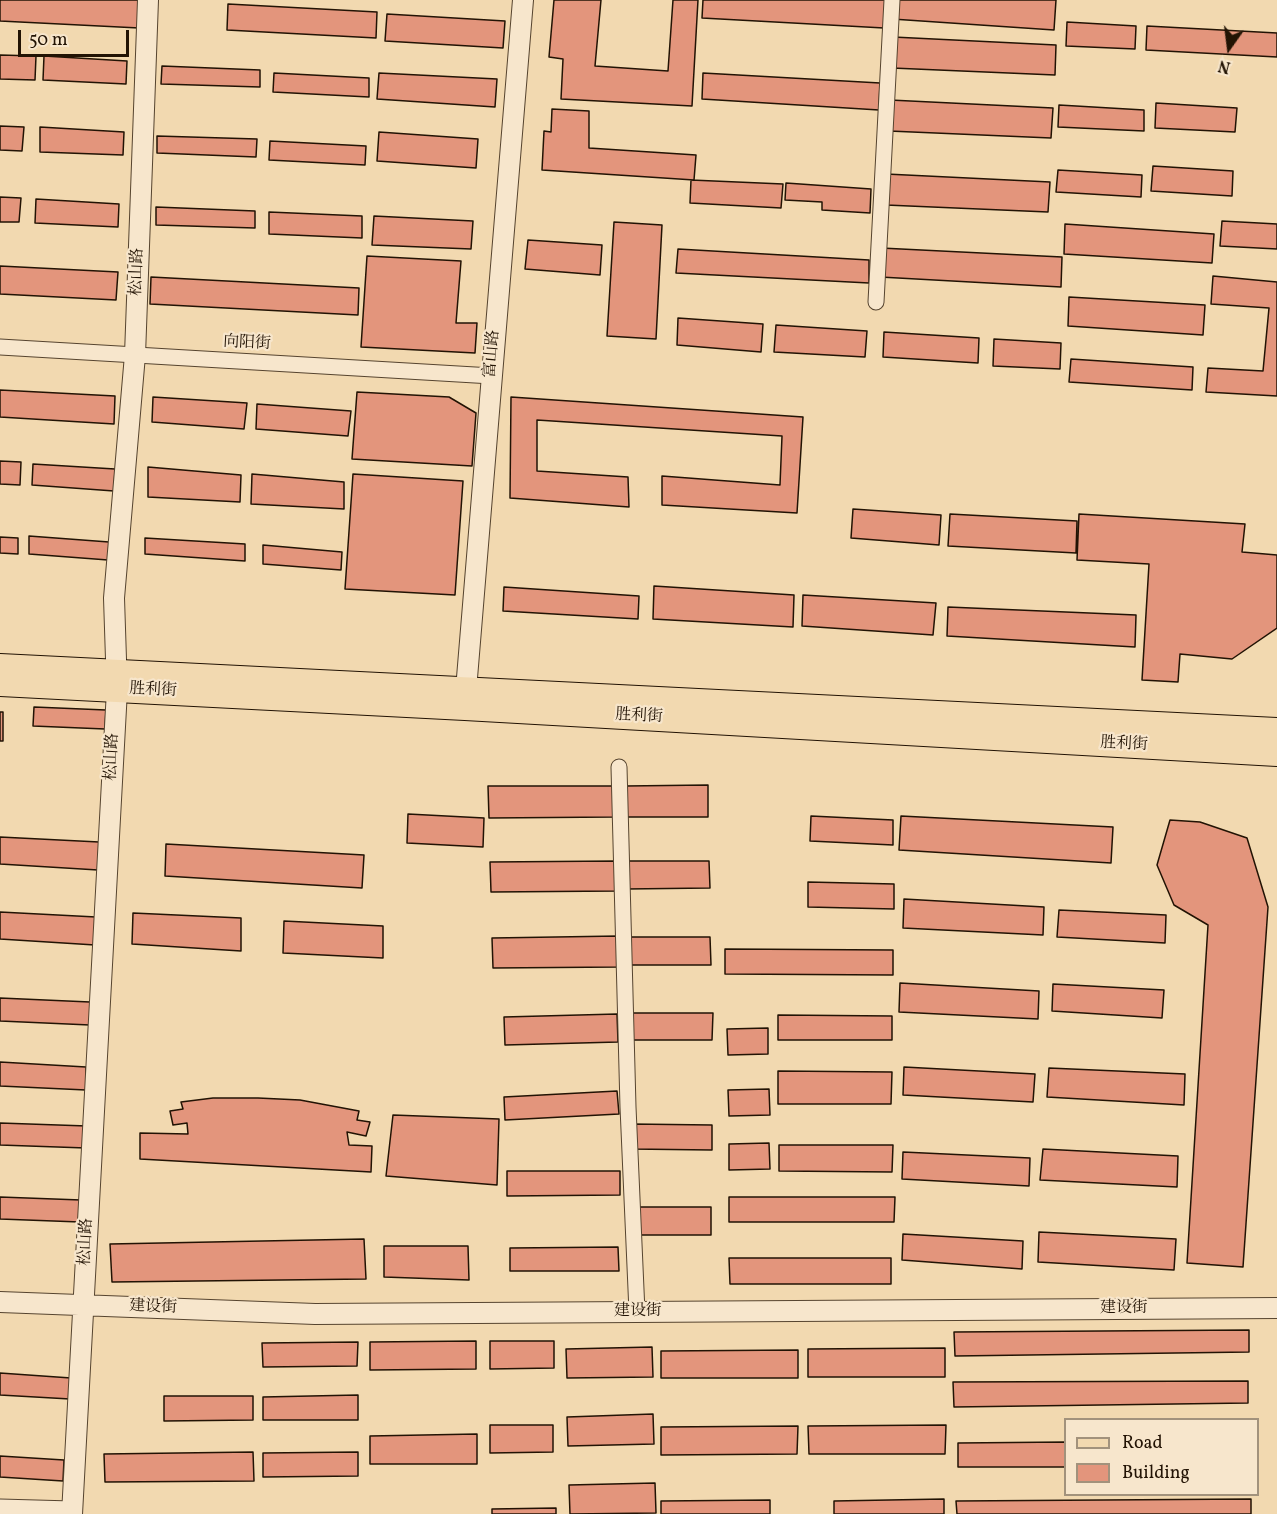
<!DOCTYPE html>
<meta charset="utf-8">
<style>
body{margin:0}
#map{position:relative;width:1277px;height:1514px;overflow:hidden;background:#f2d9b0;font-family:Vollkorn,serif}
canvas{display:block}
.legend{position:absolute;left:1064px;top:1418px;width:195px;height:78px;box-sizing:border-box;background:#f7e6cc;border:2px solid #a2927c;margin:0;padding:8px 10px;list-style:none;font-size:18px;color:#221304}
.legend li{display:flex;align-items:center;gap:12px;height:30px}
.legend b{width:30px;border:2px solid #a2927c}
.north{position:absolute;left:1199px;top:18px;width:60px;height:60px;-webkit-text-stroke:4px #f7e6cc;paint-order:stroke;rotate:194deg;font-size:16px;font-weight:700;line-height:24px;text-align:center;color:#221304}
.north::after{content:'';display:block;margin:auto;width:21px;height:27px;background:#221304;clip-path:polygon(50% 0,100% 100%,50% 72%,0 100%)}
.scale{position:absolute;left:18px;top:30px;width:111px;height:27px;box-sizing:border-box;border:3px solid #221304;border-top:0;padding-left:8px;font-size:18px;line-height:21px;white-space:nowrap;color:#221304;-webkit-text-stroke:4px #f7e6cc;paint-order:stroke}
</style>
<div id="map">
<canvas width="1277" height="1514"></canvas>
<ul class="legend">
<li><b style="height:8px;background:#f2d9b0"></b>Road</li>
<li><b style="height:16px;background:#e3957c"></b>Building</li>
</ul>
<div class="north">N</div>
<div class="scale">50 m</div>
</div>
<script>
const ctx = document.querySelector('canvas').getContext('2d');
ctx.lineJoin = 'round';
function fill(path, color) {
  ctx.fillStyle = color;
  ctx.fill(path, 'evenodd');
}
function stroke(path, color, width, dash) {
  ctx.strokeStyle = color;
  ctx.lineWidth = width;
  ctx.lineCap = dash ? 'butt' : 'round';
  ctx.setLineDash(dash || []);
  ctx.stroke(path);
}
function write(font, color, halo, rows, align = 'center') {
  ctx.font = font + ' Vollkorn,"Noto Serif SC",serif';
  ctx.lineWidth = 4.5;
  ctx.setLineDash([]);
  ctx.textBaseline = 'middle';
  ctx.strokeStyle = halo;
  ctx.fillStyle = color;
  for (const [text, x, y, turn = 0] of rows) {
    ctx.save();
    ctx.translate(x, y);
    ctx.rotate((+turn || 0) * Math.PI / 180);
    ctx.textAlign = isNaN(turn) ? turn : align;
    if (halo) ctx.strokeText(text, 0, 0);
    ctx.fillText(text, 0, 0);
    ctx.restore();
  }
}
const building = new Path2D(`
 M0,0h139v28l-139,-7z
 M554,0h47l-6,66 73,5 5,-71h25l-6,106 -131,-7 2,-40 -14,-2z
 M703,0h182l-1,28 -182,-10z
 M893,0h163l-2,30 -162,-11z
 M228,4l149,8 -1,26 -149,-8z
 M387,14l118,7 -2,27 -118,-7z
 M1067,22l69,4 -1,23 -69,-3z
 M1147,26l130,7v24l-131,-7z
 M893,37l163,8 -1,30 -163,-7z
 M0,55l36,1 -1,24 -35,-1z
 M44,56l83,5 -1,23 -83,-4z
 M162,66l98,4v17l-99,-3z
 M274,73l95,5v19l-96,-5z
 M379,73l118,6 -2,28 -118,-8z
 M703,73l177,10 -1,27 -177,-11z
 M890,100l163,8 -2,30 -162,-7z
 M1156,103l81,5 -2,24 -80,-4z
 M1059,105l85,5v21l-86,-4z
 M552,109l37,2v37l107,7 -2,25 -152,-10 2,-39 7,1z
 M0,126l24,1 -2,24 -22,-1z
 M40,127l84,5 -1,23 -83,-3z
 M379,132l99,7 -2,29 -99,-7z
 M157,136l100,3 -1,18 -99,-4z
 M270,141l96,5 -1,19 -96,-5z
 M1153,166l80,5 -1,25 -81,-5z
 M1058,170l84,5 -1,22 -85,-5z
 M886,174l164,8 -2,30 -162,-7z
 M691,180l92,4 -2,24 -91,-5z
 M786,183l85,6 -1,24 -48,-3v-8l-37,-2z
 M0,197l21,1 -2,24h-19z
 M36,199l83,5 -1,23 -83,-4z
 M156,207l99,4v17l-99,-3z
 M269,212l93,4v22l-93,-4z
 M374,216l99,5 -2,28 -99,-4z
 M1222,221l55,3v25l-57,-3z
 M614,222l48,3 -6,114 -49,-3z
 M1065,224l149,10 -2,29 -148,-9z
 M528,240l74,5 -2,30 -75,-6z
 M881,248l181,9 -1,30 -181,-10z
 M678,249l191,11v23l-193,-10z
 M367,256l94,5 -5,62h21l-2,30 -114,-6z
 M0,266l118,6 -2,28 -116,-6z
 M1213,276l64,6v114l-71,-4 2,-24 55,3 6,-63 -58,-4z
 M151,277l208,11 -1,27 -208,-11z
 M1069,297l136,8 -2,30 -135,-9z
 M678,318l85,6 -2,28 -84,-7z
 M776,325l91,6 -2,26 -91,-5z
 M884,332l95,6 -1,25 -95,-6z
 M994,339l67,4 -1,26 -67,-3z
 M1071,359l122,8 -1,23 -123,-8z
 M0,390l115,6 -1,28 -114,-7z
 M357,392l92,5 27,16 -4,53 -120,-7z
 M153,397l94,6 -3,26 -92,-7z
 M511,397l292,20 -6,96 -135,-8v-29l118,9 2,-49 -245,-16v51l91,6 1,30 -119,-9z
 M257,404l94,7 -3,25 -92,-7z
 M0,461l21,1 -1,23 -20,-1z
 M33,464l82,5 -1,22 -82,-6z
 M148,467l93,8 -1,27 -92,-5z
 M252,474l92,8v27l-93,-5z
 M353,474l110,7 -8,114 -110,-6z
 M853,509l88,6 -2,30 -88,-7z
 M950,514l127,7 -1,32 -128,-7z
 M1079,514l166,10 -3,28 35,3v73l-45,31 -52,-5 -2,28 -36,-2 7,-116 -72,-4z
 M29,536l80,6 -1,18 -79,-6z
 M0,537l18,1v16l-18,-1z
 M145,538l100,6v17l-100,-7z
 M263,545l79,7 -1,18 -78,-6z
 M654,586l140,9 -1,32 -140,-8z
 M504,587l135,9 -1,23 -135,-8z
 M803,595l133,8 -3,32 -131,-9z
 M948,607l188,8 -1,32 -188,-11z
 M34,707l72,3 -1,19 -72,-3z
 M0,712h3v29h-3z
 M708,785v32h-83v-31z
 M488,786h126v31l-125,1z
 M408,814l76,4 -1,29 -76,-4z
 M811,816l82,4v25l-83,-4z
 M901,816l212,11 -2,36 -212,-13z
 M1170,820l30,2 47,16 21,69 -25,360 -56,-4 21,-338 -34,-20 -17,-40z
 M0,837l99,5 -1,28 -98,-6z
 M166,844l198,11 -2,33 -197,-12z
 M617,861v30l-126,1 -1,-30z
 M626,861h83l1,27 -84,1z
 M808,882l86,2v25l-86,-2z
 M904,899l140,8 -1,28 -140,-7z
 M1059,910l107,5 -1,28 -108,-6z
 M0,912l96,5 -1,28 -95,-6z
 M133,913l108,5v33l-109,-7z
 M284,921l99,5v32l-100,-5z
 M619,936v31l-126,1 -1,-30z
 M627,937h83l1,28h-84z
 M725,949l168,1v25l-168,-1z
 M900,983l139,8 -1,28 -139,-7z
 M1053,984l111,6 -2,28 -110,-7z
 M0,998l90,4v23l-90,-4z
 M630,1013h83l-1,27h-83z
 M617,1014l1,28 -113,3 -1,-28z
 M778,1015l114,1v24h-114z
 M768,1028v26l-40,1 -1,-26z
 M0,1062l86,5v23l-86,-4z
 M904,1067l131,7 -2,28 -130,-7z
 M1049,1068l136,6 -1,31 -137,-8z
 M778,1071l114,1 -1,32h-113z
 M769,1089l1,26 -41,1 -1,-26z
 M617,1091l2,23 -114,6 -1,-23z
 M213,1098h45l42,2 59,11 -2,9 13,2 -4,14 -19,-4 2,13 23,1 -1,26 -231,-13v-26l48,1 -1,-11 -14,2 -3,-14 13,-2 -2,-7z
 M393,1115l106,4 -2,66 -111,-9z
 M0,1123l87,3 -1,22 -86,-3z
 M631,1124l81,1v25l-81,-1z
 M769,1143l1,26 -41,1v-26z
 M779,1145h114l-1,27 -113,-1z
 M1043,1149l135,7 -1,31 -137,-7z
 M903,1152l127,6 -1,28 -127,-7z
 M507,1171h113v24l-113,1z
 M0,1197l81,3 -1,22 -80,-3z
 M729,1197h166l-1,25h-165z
 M638,1207h73v28h-72z
 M1039,1232l137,7 -2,31 -136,-8z
 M903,1234l120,7 -1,28 -120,-9z
 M364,1239l2,40 -254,3 -2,-38z
 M384,1246h84l1,34 -85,-3z
 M618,1247l1,24h-109v-23z
 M729,1258h162v26h-161z
 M1249,1330v22l-294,4 -1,-24z
 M476,1341v28l-106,1v-28z
 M490,1341h64v27l-64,1z
 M358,1342l-1,24 -94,1 -1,-24z
 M652,1347l1,30 -86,1 -1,-29z
 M945,1348v29h-137v-28z
 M798,1350v28h-137v-27z
 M0,1373l71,5 -1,21 -70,-4z
 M1248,1381v22l-294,4 -1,-25z
 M358,1395v25h-95v-23z
 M164,1396h89v24l-89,1z
 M653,1414l1,30 -86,2 -1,-29z
 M490,1425h63v27l-63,1z
 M946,1425l-1,29h-136l-1,-28z
 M798,1426l-1,28 -136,1v-28z
 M477,1434v30h-107v-28z
 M1066,1442v25h-108v-24z
 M253,1452l1,29 -149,1 -1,-28z
 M358,1452v24l-95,1v-24z
 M0,1456l64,4 -1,21 -63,-4z
 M655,1483l1,30 -86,1 -1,-29z
 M944,1499v15h-110v-13z
 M1251,1499v15h-294l-1,-13z
 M770,1500v14h-109v-13z
 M556,1508v6h-64v-5z`);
const minor = new Path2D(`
 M876,302l16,-302
 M0,347l492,29
 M619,767l9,340 9,205
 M0,1507l72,2`);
const tertiary = new Path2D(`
 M465,702l58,-702
 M0,1302l315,12 962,-6
 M72,1514l45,-824 -3,-92 21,-243 13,-355`);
const primary = new Path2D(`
 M0,666l1277,64
 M0,684l465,24 812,46`);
const streetNames = [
 ["松山路",138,272,-88],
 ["向阳街",247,344,3],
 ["富山路",493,354,-85],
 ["胜利街",153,691,3],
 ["胜利街",639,717,3],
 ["胜利街",1124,745,3],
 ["松山路",113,757,-87],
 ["松山路",87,1242,-87],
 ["建设街",153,1308,2],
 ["建设街",1124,1309],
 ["建设街",638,1312]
];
fill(building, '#e3957c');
stroke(building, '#221304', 1.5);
stroke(minor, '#56442f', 17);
stroke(tertiary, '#56442f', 22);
stroke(primary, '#221304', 26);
stroke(minor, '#f7e6cc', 15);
stroke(tertiary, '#f7e6cc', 20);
stroke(primary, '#f2d9b0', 24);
write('16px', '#221304', '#f7e6cc', streetNames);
</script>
